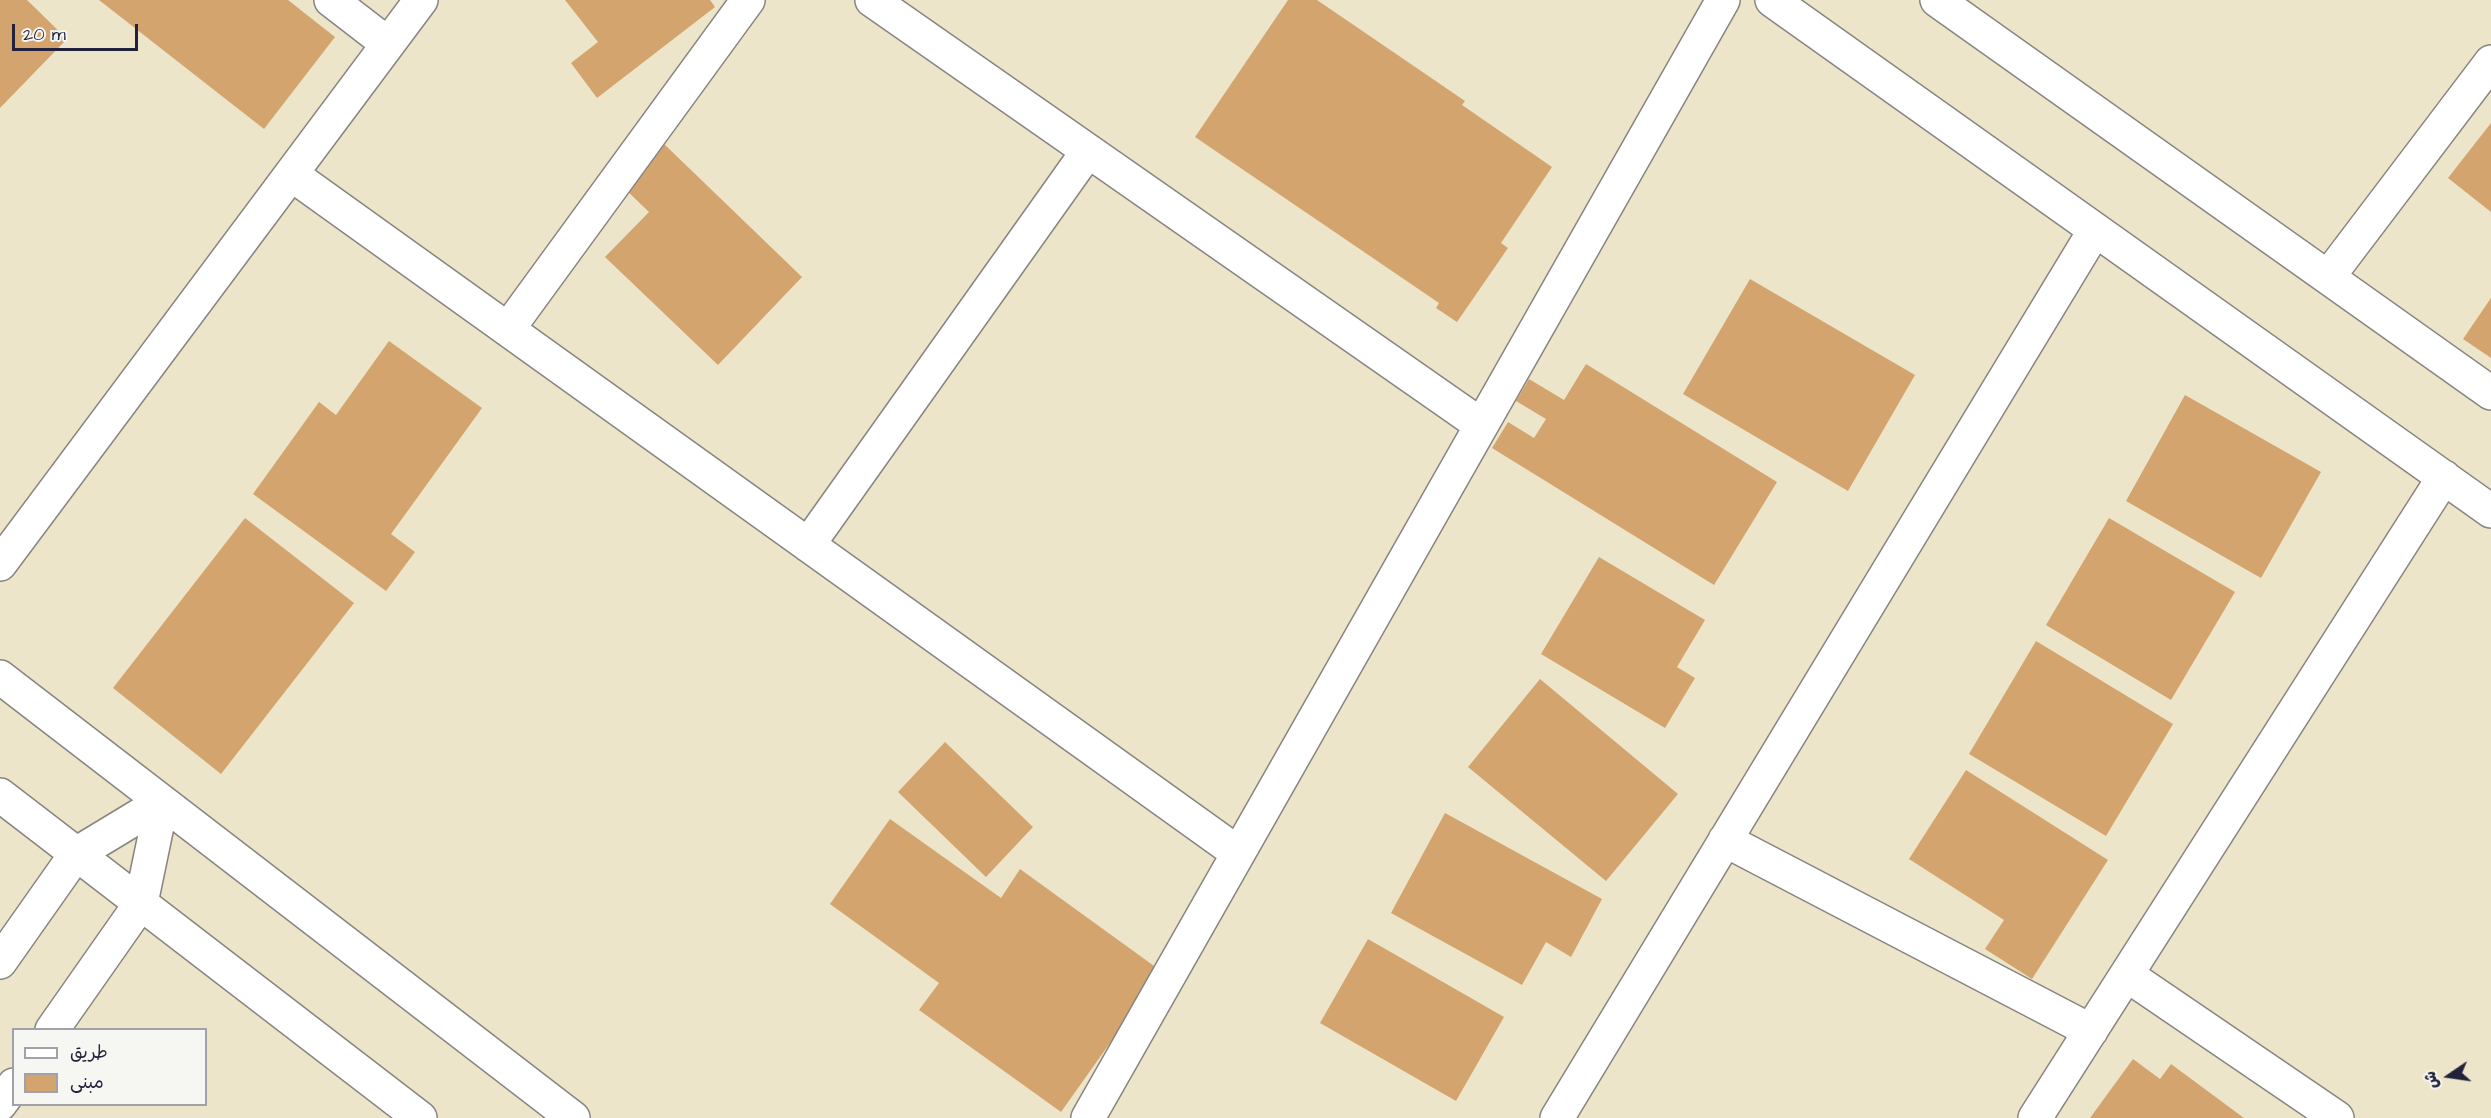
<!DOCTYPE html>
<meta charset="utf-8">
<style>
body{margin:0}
#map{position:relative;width:2491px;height:1118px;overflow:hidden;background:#ede5c9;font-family:"Architects Daughter","Playpen Sans Arabic",sans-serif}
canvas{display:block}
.legend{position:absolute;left:12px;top:1028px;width:195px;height:78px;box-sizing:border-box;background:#f6f6f2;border:2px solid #a1a1a9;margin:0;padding:8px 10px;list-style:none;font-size:18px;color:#22223b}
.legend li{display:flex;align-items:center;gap:12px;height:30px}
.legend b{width:30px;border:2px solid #a1a1a9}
.north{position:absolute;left:2419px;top:1046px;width:60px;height:60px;-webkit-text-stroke:4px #f6f6f2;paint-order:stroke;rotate:257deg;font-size:16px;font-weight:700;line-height:24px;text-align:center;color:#22223b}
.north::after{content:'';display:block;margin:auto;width:21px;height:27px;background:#22223b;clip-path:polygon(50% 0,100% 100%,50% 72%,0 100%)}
.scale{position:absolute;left:12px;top:24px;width:126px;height:27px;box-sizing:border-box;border:3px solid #22223b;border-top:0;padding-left:8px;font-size:18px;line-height:21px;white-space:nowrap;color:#22223b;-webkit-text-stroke:4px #f6f6f2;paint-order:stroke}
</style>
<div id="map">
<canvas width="2491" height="1118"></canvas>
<ul class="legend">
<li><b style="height:8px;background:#fff"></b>طريق</li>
<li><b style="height:16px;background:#d3a46e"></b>مبنى</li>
</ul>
<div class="north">ش</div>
<div class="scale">20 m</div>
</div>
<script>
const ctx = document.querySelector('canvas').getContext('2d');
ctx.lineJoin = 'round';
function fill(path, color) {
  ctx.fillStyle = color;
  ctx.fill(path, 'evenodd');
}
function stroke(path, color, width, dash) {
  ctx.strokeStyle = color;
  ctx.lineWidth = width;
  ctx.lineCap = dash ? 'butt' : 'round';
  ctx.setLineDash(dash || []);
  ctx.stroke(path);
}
const building = new Path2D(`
 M0,0h27l40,39 -67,69z
 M99,0h189l47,37 -71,92z
 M565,0h145l5,7 -118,91 -26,-35 27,-21z
 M1288,0h29l148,101 -3,4 90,62 -51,76 7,5 -51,74 -21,-14 3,-5 -244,-166z
 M2491,123v89l-43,-34z
 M663,143l139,134 -84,88 -113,-108 44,-45 -27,-26z
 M1750,279l165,96 -67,116 -165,-97z
 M2491,298v60l-28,-19z
 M389,341l93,67 -91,126 24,18 -29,39 -133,-97 66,-92 17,13z
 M1586,364l191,118 -63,103 -222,-137 16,-26 26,16 12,-19 -30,-18 13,-22 35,21z
 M2185,395l136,77 -60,106 -135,-77z
 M245,518l109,85 -133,171 -108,-86z
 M2109,518l126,74 -64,108 -125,-75z
 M1599,557l106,63 -28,47 18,11 -30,50 -124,-74z
 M2036,641l137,83 -67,112 -137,-82z
 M1540,679l138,115 -72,87 -138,-114z
 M945,742l88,85 -47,50 -88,-85z
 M1966,770l142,90 -76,119 -47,-30 19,-29 -95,-61z
 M1445,813l157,86 -31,58 -25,-15 -24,43 -131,-72z
 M890,819l111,79 19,-29 141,102 -100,141 -142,-102 20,-27 -109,-79z
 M1368,939l136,78 -48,84 -136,-78z
 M2133,1059l27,20 11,-15 73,54h-154z`);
const minor = new Path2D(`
 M331,0l57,44
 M872,0l609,425
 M1772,0l719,511
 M1937,0l554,393
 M291,174l947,679
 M2328,277l163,-215
 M508,329l240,-329
 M808,545l280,-394
 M0,564l421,-564
 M0,677l573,441
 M0,795l420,323
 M1725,840l366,191
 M0,962l76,-108 86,-52 -21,101 -89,127
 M2127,975l210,143
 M0,1104l14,-19
 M1088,1118l635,-1118
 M1557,1118l538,-888
 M2035,1118l409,-641`);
fill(building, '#d3a46e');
stroke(minor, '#888482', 36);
stroke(minor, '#fff', 33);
</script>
